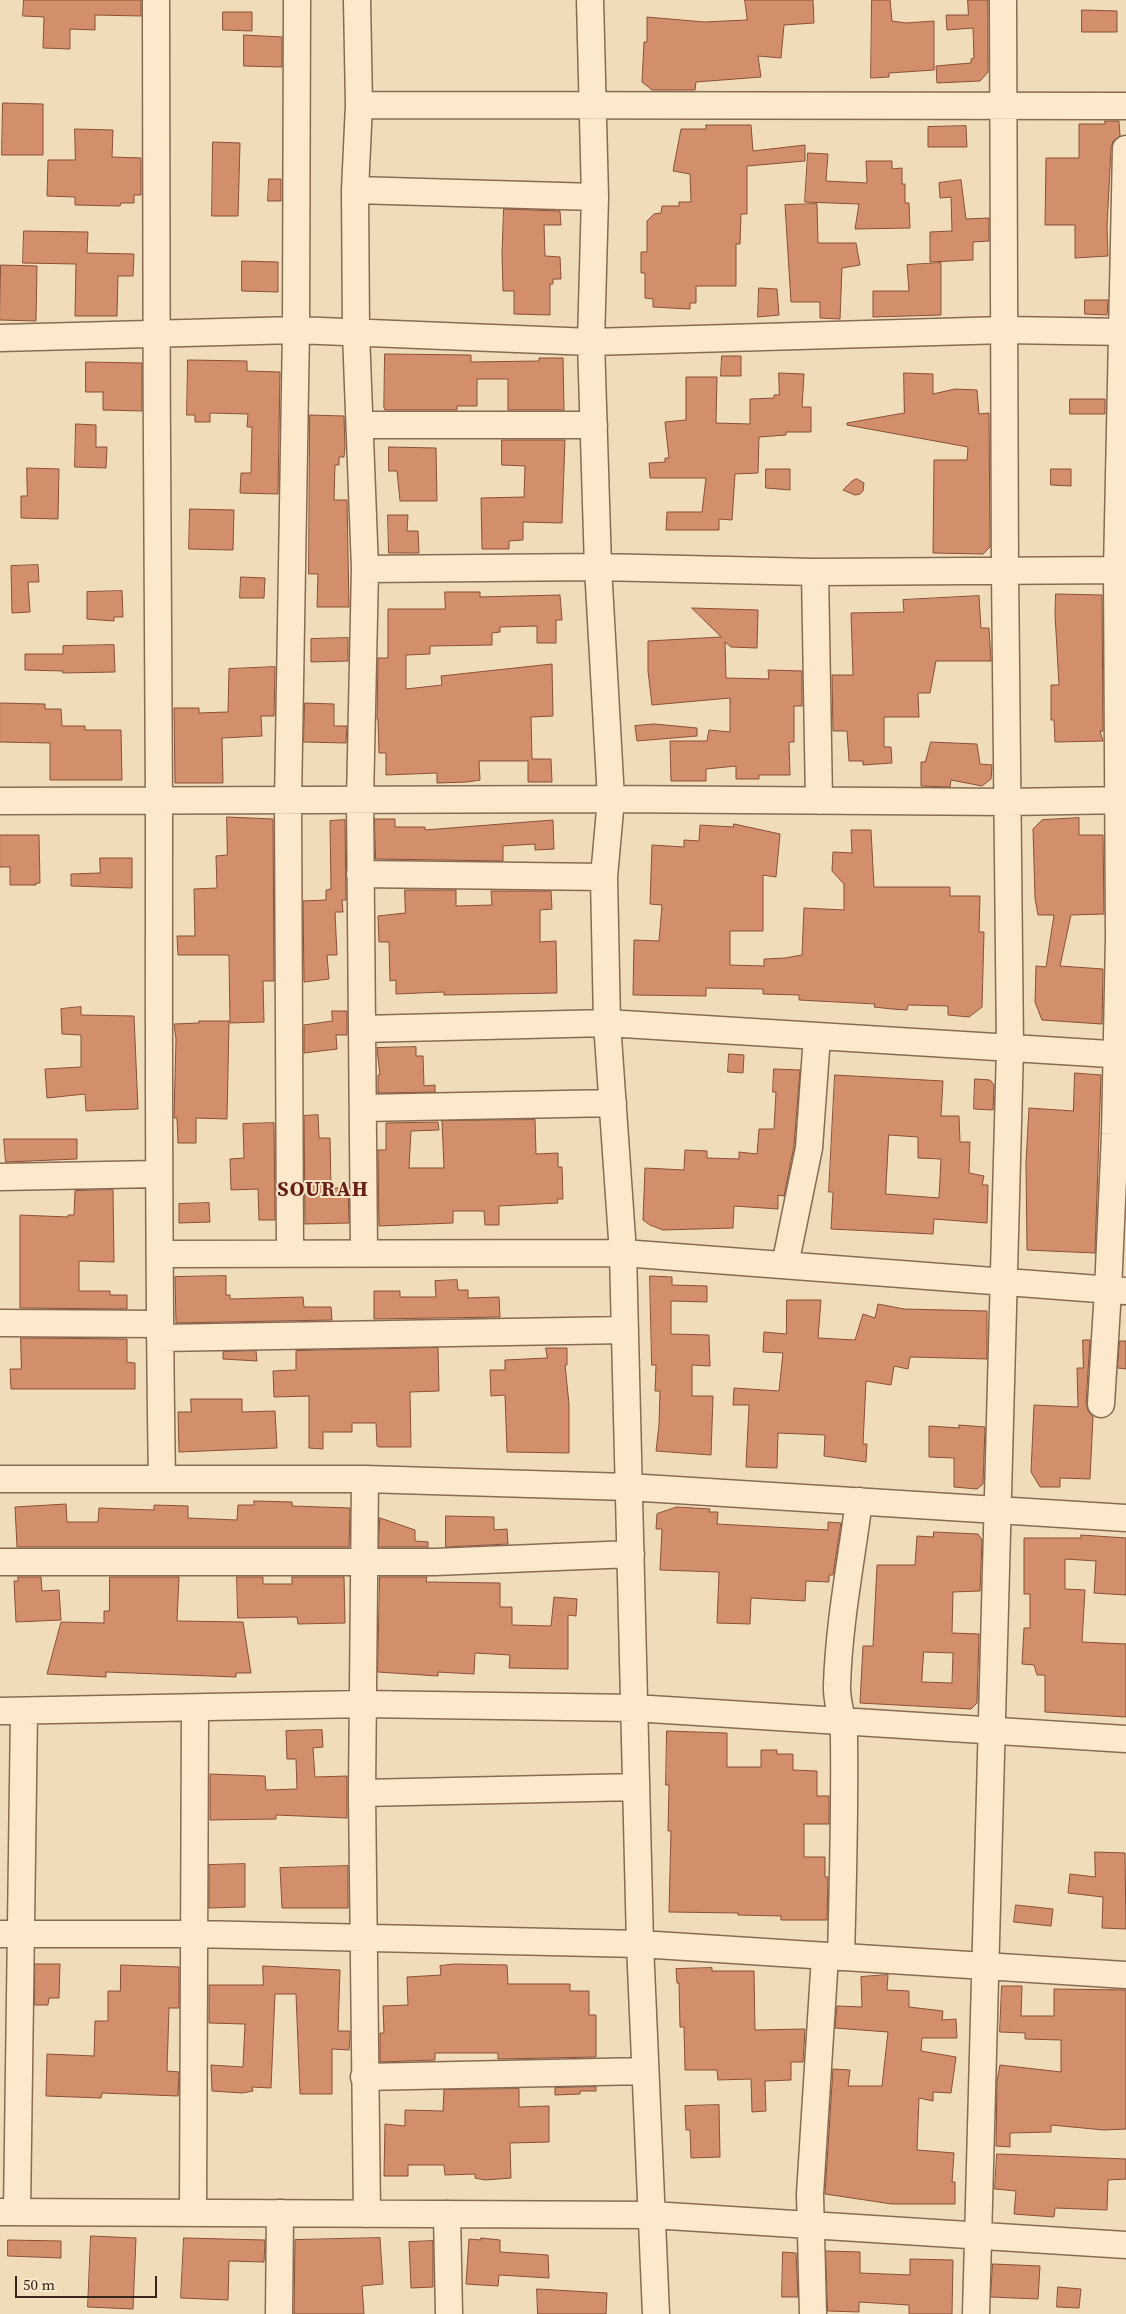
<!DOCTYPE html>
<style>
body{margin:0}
#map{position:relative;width:1126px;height:2314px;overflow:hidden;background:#f1dcb9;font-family:"Source Serif 4",serif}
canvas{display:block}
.scale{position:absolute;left:15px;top:2276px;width:142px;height:22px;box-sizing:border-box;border:2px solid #362519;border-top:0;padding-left:6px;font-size:15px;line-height:18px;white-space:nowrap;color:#362519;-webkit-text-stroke:4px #f8e6c9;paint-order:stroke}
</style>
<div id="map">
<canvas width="1126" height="2314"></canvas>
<div class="scale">50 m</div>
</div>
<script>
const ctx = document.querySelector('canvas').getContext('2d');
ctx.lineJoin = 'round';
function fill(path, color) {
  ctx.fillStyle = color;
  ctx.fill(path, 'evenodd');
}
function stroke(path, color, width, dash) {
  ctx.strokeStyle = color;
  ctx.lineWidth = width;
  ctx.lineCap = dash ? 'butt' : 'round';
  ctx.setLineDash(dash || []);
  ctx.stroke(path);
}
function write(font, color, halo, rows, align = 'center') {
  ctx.font = font + ' "Source Serif 4",serif';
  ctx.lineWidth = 4;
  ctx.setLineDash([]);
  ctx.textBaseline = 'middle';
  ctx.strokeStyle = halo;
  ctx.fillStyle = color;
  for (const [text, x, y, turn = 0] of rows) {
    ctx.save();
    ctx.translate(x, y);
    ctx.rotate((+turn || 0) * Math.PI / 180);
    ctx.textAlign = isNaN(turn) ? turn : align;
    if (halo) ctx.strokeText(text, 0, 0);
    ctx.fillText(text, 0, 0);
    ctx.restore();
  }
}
const building = new Path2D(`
 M24,0h117v16l-46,-1v15l-25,-1v20l-27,-1 1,-31 -21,-1z
 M745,0h68l1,23 -30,2 -3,33 -23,-2 3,21 -65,5 -1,8h-43l-10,-8 2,-40h3v-25l57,5 43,-2z
 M872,0h18l2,21 14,2 28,-2v49l-45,3v4l-18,1z
 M968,0h20v72l-8,9 -43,2 -1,-17 35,-3v-4l3,-1 -1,-30 -26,2 -1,-15h22z
 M1082,10l35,1v21h-35z
 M223,12h29v19l-29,-1z
 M244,35l38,2v30l-38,-1z
 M3,103l40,1v51h-41z
 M1105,121h14l1,15 -7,5 -2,8 -4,77 1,30 -33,2v-33h-30l1,-67h33v-34h26z
 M706,125h45l2,26 52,-6v16l-58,5v48h-6l-1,30h-4v42h-40v17h-6v6l-37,-2v-8l-8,-1v-25h-4v-21h6v-31l7,-7 7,-1 1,-7h17v-4h12l-1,-28 -17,-3 8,-42h25z
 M966,126l1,21h-39v-20z
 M75,129l38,1 -1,27 29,1v37h-7v8h-13l-1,3 -45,-1v-8l-28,-1 1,-36h27z
 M213,142l27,1 -2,73h-26z
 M808,153l20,1 -2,27 41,2 -1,-22h26v8l10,-1v16h3v19h4l1,25 -55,1 4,-25 -54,-2z
 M269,179h12v22h-13z
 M961,180l5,39 23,-1v23l-16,1v18l-43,2v-30l22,-1 -1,-34 -11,1 -1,-15z
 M817,204l1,39h38l4,22 -18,3 -2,51 -20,-1v-16h-29l-6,-97z
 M504,209l56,2 1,14h-17l1,31 15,1 1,22h-8v5h-3v31l-36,-1v-23h-11l-1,-37z
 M24,231l64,1 -1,21 47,1 -1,22h-15l-1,40h-42l1,-52 -53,-1z
 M242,261l36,1v30l-36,-1z
 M941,263v52l-68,2v-26h36l-2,-26z
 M1,265l36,1 -1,55 -36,-1z
 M759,288l18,1 2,26 -21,2z
 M1085,300h23l-1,15 -22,-1z
 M385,354l86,1v7l68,-1v-3h24l1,52h-56v-31h-31v27h-20v4h-72l-1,-2z
 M722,356h19v20h-20z
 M188,360l59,1v10l33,1 -2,122 -38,-1 1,-20h10l1,-46h-5l1,-13 -38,-1v9h-15v-7h-8z
 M86,362l56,1v48l-39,-1v-18h-17z
 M779,373l25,1 -2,33h9v25h-25v3l-27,2 -1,36 -23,1 -3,46 -13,-1v11h-53l1,-18h35l4,-34h-56l-1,-15 16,-1v-4h4l-4,-36 21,-2v-43h31l-1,46 34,1v-25l24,-1v-3h5z
 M904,373l29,1v20l22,-5 22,1 2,24 10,-1 1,134 -7,7 -50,-1 1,-93h33l1,-13 -121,-22v-2l57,-10z
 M1070,399h35v15h-35z
 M310,415l34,1 1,32 -1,9h-5v8h-4l-1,35h13l2,107h-32l1,-33h-9z
 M76,424l20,1v22h11l-1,21 -31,-1z
 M502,440h63l-3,83 -39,-1v18l-14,1v8h-27l-1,-51 43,-1 1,-31 -23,-1z
 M389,447l47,1 1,53h-37l-3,-30h-8z
 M27,468l32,1 -1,50 -37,-1v-22h6z
 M766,469h24v21l-24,-2z
 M1051,469h20v17l-20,-1z
 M857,479l7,4 -1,8 -3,3 -5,1 -12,-5 9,-9z
 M190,509l44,1 -1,40 -44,-1z
 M388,515h20l-1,16h11l1,22h-30z
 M38,565l1,17h-11l2,30 -18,1 -1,-47z
 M241,577l24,1 -1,20h-24z
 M122,591l1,26h-9v4l-27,-2v-27z
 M445,592h35v5l80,-2 2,25h-6v23h-19v-17l-37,1v5l-8,1v12l-62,1v8l-24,1v34l36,-4 -1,-9 111,-12 1,52 -22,1 1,42h19l1,23h-24v-21h-49l1,19 -13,2 -30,1v-10l-51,2v-22h-7l-1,-34h-1l1,-61h10v-49h57z
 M1056,594l46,1 1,136h-3l3,10 -48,1 -1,-22h-3v-35h8l-4,-71z
 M979,596l2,32h8l2,33h-55l-6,32h-12l1,24h-35v30h7l1,16 -29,2v-4h-14l-2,-30h-14l-1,-56h21l-2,-62 53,-1 -1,-12z
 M692,608l66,2 -1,38 -26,-1 -6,-5 1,36 43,1 -1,-9 34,1v35h-8v36h-5l1,33h-31v4h-23v-13l-30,3v12h-35l-1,-40h37l2,-11 21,2v-34l-78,7 -4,-34v-30l73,-4z
 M348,638v23l-37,1v-23z
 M114,645l1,27 -52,1v-2l-38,-1v-16h38v-8z
 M275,667l-1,49h-13l1,20 -40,2 1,45h-48l-1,-75h25v5l29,-1 1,-43z
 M0,703l45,1v5h16l1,17h23v4h36l1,50h-72v-37l-50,-1z
 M305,703l29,1v22h13l-1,17 -42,-1z
 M654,724l43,4v8l-60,5 -2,-15z
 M931,742l46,2 3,20 12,1 -1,14 -9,7 -31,-6 -1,7 -29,-1v-24h4z
 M227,817l46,2 1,162h-11l1,41 -34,1 -1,-68h-51l-1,-19h18l-1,-47 23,-1 -1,-32 11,-1z
 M1079,818v17h24l1,79 -33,1 -11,51 43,3 -1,55 -60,-4 -7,-18 1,-36 10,1 8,-52h-16l-3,-17 -2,-69 9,-9z
 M375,819h20v8h30v3l128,-10 1,29 -19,1v-6l-32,2v15l-127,-2z
 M345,820l1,80h-4l1,12h-8l2,43h-10l2,24 -25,3 -1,-81 23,-1v-10l5,-1 -1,-68z
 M734,824l46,10 -4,43 -13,-2v56h-33v34l34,1v-7l21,-1 17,-3 2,-47 40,2v-26l-12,-13 1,-19 19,1 -1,-23h20l3,57h76v9h30l-1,36h5l-2,75 -13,10 -21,-2v-9l-40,-1 -1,5 -15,-1 -18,-2 1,-3 -76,-4v-5l-36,-1v-5l-57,-1v8l-73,-1 1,-55 25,1 3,-36 -12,-1 2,-59 32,2v-7l15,1 1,-16 33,2z
 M0,835h39l1,48h-4v2h-26v-18h-10z
 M100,858h32v30l-61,-2v-12l29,-1z
 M405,890h51v16l36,-1 -1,-14h60l1,18 -12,1v32l16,-1 1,52 -113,2v-3l-48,2v-14l-6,1 -1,-39h-10l-1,-26 27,-3z
 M81,1007v8l53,1 4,93 -52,2 -1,-17 -38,4 -2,-29 36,-2v-32l-19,-1 -1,-25z
 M332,1011h15v24h-11l1,14 -33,4v-28l28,-4z
 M199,1021h30l-2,98 -31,-1v25h-18l-1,-25h-3l2,-79 -2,-15 25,-1z
 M416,1047v9h7l1,30 11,-1v7l-57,1v-18h2l-3,-27z
 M729,1054l15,1 -1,18 -15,-1z
 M774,1069l26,1 -6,76 -10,50 -6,-1v14l-44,-3 -1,22 -70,2 -13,-5 -7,-5 2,-52 39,2 1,-20 22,1v7l32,1v-7l18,2 2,-25h15l2,-37h-3z
 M1075,1073l26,2 -6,178 -68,-3 -1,-88 3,-54 44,3z
 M835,1075l108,6 -2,35h18l1,26h10l-1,31 15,3 -2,9h6l-1,38 -53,-4 -1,15 -102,-5 2,-37h-4zM889,1135l29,2v21l23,1 -2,39 -53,-4z
 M975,1079l15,1 4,5 -1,25 -19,-1z
 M318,1115l1,23h11l1,50h17l1,35 -44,1 -1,-108z
 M535,1120l1,34 22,-1v14h4l1,32h-6l1,4 -59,3v19h-14l-1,-14h-31v12l-74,3 -1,-76h8v-27l52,-1 1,8 -28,1 -2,37h35l-2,-47z
 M274,1123l1,97h-16l-1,-31 -27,1 -1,-31 14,-1 -1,-34z
 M4,1139h73v20l-71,3z
 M113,1190l1,72 -35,-1v30h31v4h17v14l-107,-1v-93l48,2v-2h6l1,-24z
 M209,1203l1,19 -31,1v-19z
 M226,1276v19h4v4l73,-2 1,10h27l1,13 -156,3 -1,-46z
 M650,1276l22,1v8l35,1v16l-36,-1v33l38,1 1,31 -18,-1v31h21l-2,59 -55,-4 3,-26 1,-34h-5l1,-26h-4z
 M457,1280l1,10h10v8l31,-1 1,20 -126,2v-28h26v6h36l-1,-16z
 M787,1300h34l-3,38 37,2 8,-26 12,4 3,-14 26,5 83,2v48l-77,-2 -2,12 -14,-3 -3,19 -25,-4 -3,63h4l-1,18 -42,-6 1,-21 -47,-2 -1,35 -31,-1 3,-62h-16l1,-17 45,3 4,-38 -20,-1 1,-20 22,2z
 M21,1338l106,1v23l8,1v26h-124l-1,-20h11z
 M1083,1340h7l-4,63 2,8 5,6 -3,62 -30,-1v9h-20l-9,-15 3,-67 44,2 -1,-39h6z
 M1120,1341h6v28l-8,-1z
 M438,1348l1,43 -29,1 1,55h-32l-2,-1 -1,-23h-24v9h-29v17l-14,-1v-52l-35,1 -1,-26 23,-1v-19z
 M546,1348h21v17h-2l4,39v49l-62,-1 -2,-57 -14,1 -1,-26h15v-10l42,-2z
 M256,1351l1,10 -34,-2v-7z
 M191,1399h51v13l33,-1 2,37 -98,4 -1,-40h13z
 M959,1425l26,2 -2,57 -6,5 -23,-2v-29l-25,-1v-31l30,2z
 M254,1501l38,1v4l58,2 -1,39h-332l-2,-40 51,-3 1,18h31l1,-14 55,2v-5l34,1v12l49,2 1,-15h16z
 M677,1507l33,2 -1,3h9l-1,12 111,6v-8l13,1 -8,52h-4v7l-23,-1 -1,20 -54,-3 -1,26 -33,-1 2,-51 -59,-2 2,-41h-6l1,-15z
 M446,1516l48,1v13l13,-1 1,15 -62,3z
 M380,1518l35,12v11l13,1v5h-49z
 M934,1532l44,2 4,6 -2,51 -27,1 -1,41 27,1 -2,69 -6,6 -111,-6 3,-57h10l4,-81h38l2,-29 16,1zM924,1652l29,1 -1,30 -30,-1z
 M1081,1535l45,3v57l-32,-2 2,-32 -31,-2v30l20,1 -3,52 44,2v73l-81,-5v-37h-8l-3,-10 -12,-1 2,-36h6v-34h-6v-56h57z
 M18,1577h23l1,14 17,-1 2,30 -45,2 -2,-41h4z
 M110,1577h69l-2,44 66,1 8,51h-15v4l-130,-5v5l-59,-3 14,-52 43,1v-12h5z
 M237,1577h26v7h29v-7h52l1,46 -47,1 -1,-7 -59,1z
 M380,1577h47l-1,5 74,1v24h12v18l39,1 3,-29 23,2 -1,17 -8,-1v54l-59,-1 1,-13 -35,-2 -1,21 -36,-2v4l-60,-4z
 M322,1730l1,17 -10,1 2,29 32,-1v42l-71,-3v4l-66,1v-46l55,2 1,14 31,-1 -1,-30h-9l-1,-28z
 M667,1731l60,2v34h34v-17h16v4h16v16l24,1v25h12v28h-25v33h21v20h3l-1,43h-46v-4l-43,-1v-2l-69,-1 2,-81h-3l1,-46h-3z
 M1095,1852l30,1 1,76 -24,-1 1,-31 -35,-4 2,-19 25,3z
 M245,1864v43l-36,1v-43z
 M348,1866v42h-66l-2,-40z
 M1016,1905l37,4 -2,17 -37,-4z
 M35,1964h25l-1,34h-10l-1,7h-13z
 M455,1964l52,1 1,19h62v7h19v24h7v42l-98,2v-6h-63v7l-55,2v-29h4l-1,-27 25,-1 -1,-28 34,-2 -1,-9z
 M121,1965l58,2v41h-10l-2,63 12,1 -1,24 -76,-3 -1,5 -55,-2 1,-42 47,2 1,-35h13v-30h12z
 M263,1966l77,4 -2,61h12v5l-1,14 -17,-1v45h-32l-4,-100h-21l-4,94 -19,-1 1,4 -11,2 -30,-2 -1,-26 32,2 2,-43 -36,-1v-38h54z
 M712,1968v3h42l1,59 50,-1 -2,33h-12v18l-26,1 1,30 -14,1 -1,-33 -33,1 -1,-10h-32l-1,-43h-4l-1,-44h-2l-1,-14z
 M888,1975l-1,15 22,1v16l34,4 -1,9 14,-1 1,19h-35l-1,13 35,6 -5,36 -18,-1v9l-14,-3 -2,52 37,3 -2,29h3v22h-63l-67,-10 8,-125 17,1 -2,16h34l6,-54 -53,-4 2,-22 25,1 -1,-30z
 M1002,1986h20l-1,30h33v-27l72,1v139l-22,1 -53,-5v7l-41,1v14l-14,-1 1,-65 3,-16 61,7v-32l-36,-1v-6l-25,-1z
 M596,2087v4h-16v3l-25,1v-7z
 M519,2089v18l30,-1v36l-39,1 1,35 -26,2 -10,-2v-4l-30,1 -1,-10h-36v11h-24l1,-52 20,2v-16l38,1 1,-21z
 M719,2105l1,52 -29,1 -1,-28h-4l-1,-24z
 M997,2154l129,5v20l-18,1 -1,30 -52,-2 -1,9 -40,-3 2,-23 -21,-2z
 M91,2236l45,2 -3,71 -45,-2z
 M184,2238l81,2 -1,22 -35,-1 -1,39 -47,-2z
 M380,2238l3,46 -21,2 2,28h-70l1,-74z
 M481,2238l19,2v12l48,3 1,23 -50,-3 -1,11 -32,-2 3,-45 12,1z
 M8,2240l53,1v17l-53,-2z
 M433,2241v46l-22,1 -2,-46z
 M826,2251l34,1v21l50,2v-16l43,1 -1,54h-43v-9l-50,-3v10l-31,-1z
 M783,2252l13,1 2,44h-16z
 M993,2264l47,2 -2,33 -47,-2z
 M1058,2287l23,2 -2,19 -22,-1z
 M537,2289l70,4 -1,21h-68z`);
const minor = new Path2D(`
 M156,0c-1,268 2,535 3,803 0,225 -1,451 3,676
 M357,0l2,105 -4,85 1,143 9,236 -5,232 4,452
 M590,0l5,197 -4,145 7,225 13,232 -7,78 3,146 16,230 17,691 16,370
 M359,105l767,1
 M355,190l240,7
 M0,338l296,-8 295,12 414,-12 121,2
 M360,425h234
 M365,569l233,-2 217,5 311,-2
 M815,572l4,229
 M0,801l611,-2 397,3 118,-2
 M360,874l244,3
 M362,1029l245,-6 519,32
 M363,1108l250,-5
 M0,1177l158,-3
 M290,1253l-2,-451 8,-472 1,-330
 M160,1254l463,-1 502,38
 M785,1265l24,-117 8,-112
 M0,1323l159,1
 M160,1338l465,-8
 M1101,1404l7,-114 7,-156 4,-197 -2,-367 9,-421
 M0,1479h365l263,8 498,31
 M365,1479l-3,314 5,421
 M0,1562h435l196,-8
 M0,1711l363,-7 271,4 492,31
 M362,1793l274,-6
 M0,1934h194l446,10 486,31
 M841,1957c2,-73 4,-146 3,-220 0,-17 -8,-34 -7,-52 2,-62 14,-123 22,-184
 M364,2077l281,-6
 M0,2212l652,3 474,30
 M17,2212l7,-501
 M193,2213l2,-504
 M447,2214l2,100
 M279,2314l1,-101
 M813,2314l-3,-120 15,-238
 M976,2314l34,-1266 -5,-477 -2,-571`);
const districtNames = [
 ["SOURAH",323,1191]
];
fill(building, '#d38e6b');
stroke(building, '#895037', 1);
stroke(minor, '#886b53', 29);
stroke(minor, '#fce9cc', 26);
ctx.letterSpacing = '1px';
write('bold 21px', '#661f15', '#f8e6c9', districtNames);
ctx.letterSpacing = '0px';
</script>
